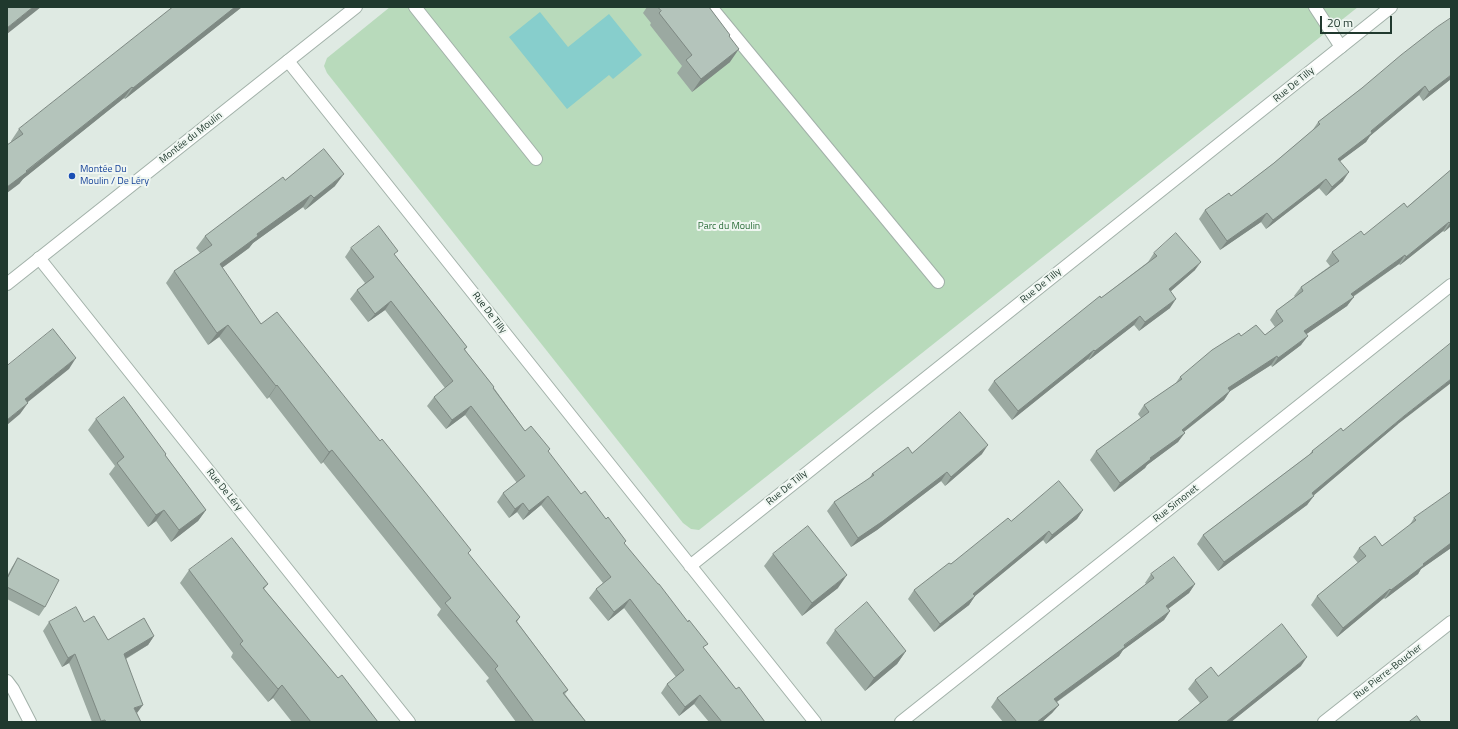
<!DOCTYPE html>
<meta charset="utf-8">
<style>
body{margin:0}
#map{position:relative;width:1458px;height:729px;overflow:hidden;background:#dfeae3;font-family:"Titillium Web",sans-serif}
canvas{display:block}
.frame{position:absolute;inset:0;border:8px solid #20392e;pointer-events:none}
.scale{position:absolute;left:1320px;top:16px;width:72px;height:18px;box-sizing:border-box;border:2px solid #20392e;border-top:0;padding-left:5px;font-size:12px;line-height:14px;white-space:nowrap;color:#20392e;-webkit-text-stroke:3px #eff6f1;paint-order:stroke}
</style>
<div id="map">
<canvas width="1458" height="729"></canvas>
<div class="frame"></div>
<div class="scale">20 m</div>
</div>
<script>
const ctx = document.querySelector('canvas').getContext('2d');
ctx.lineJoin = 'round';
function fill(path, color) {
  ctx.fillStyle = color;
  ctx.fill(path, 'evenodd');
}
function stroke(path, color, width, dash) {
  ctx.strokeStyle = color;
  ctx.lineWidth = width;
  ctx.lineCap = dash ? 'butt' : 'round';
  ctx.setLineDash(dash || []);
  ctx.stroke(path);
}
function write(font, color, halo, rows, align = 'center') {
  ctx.font = font + ' "Titillium Web",sans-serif';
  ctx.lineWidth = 4;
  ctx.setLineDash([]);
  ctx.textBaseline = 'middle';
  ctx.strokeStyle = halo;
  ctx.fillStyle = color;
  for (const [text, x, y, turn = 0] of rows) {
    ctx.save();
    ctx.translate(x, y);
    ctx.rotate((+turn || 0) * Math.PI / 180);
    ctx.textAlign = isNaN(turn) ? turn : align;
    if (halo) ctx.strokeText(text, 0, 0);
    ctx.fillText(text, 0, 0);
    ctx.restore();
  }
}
const green = new Path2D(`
 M390,7h968l-659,523 -8,-1 -8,-6 -356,-450 -3,-7 3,-8z`);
const water = new Path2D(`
 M540,12l28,35 41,-33 33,41 -29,24 -4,-4 -42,34 -58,-72z`);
const service = new Path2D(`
 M415,7l121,152
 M711,7l227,275
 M1315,7l26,40`);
const minor = new Path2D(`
 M288,61l527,661
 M39,258l370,464
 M690,566l701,-559
 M7,681l6,8 17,33
 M901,722l550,-437
 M1324,722l127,-100`);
const tertiary = new Path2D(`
 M7,284l349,-277`);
const wall = new Path2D(`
 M173,7h69l-117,92 -1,-1 -101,81 -4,5 -8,-43 8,-12z
 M647,7h62l20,29 1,26 -38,30 -15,-19 5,-7 -32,-41 1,-2 -8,-10z
 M1451,79l-28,22 -4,-6 -49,41 -4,6 -26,19 3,20 -17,15 -7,-8 -53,41 -5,-7 -41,28 -21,-31 6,-9 26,-14 43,-33 38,-32 6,-9 44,-34z
 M1451,170v56l-7,6 -1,-1 -43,34 -1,-1 -46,33 -6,9 -41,28 -5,11 -29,22 -1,-2 -41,26 -6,9 -40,32 -6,10 -31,23 -2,3 -31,24 -24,-32 6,-9 45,-33 -3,-4 6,-9 31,-21 5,-7 61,-41 24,-1 10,-8 -5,-7 6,-9 19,-14 -1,-1 7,-9 29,-21 -4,-5 6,-9 32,-17 43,-28z
 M285,180l50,6 -30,24 -2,-3 -50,36 -4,5 -27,20 39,56 207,230 52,63 -3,5 51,68 -3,4 21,28h-70l-30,-41 3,-3 -52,-63 4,-6 -118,-147 -2,2 -52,-67 -2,2 -48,-62 -11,8 -42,-62 8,-12 26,-18 -4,-5 9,-12z
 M351,248l44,7 72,92 -2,3 29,37v1l31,43 23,21 33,42 43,50 80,105 32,40 29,33h-56l-15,-18 -15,12 -18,-23 6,-9 9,-7 -52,-69 -16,13 -19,-23 7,-9 7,-6 -62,-78 -18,15 -6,-8 -8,6 -12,-16 6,-9 14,-10 -52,-68 -19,14 -19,-23 7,-9 11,-9 -60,-78 -17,12 -18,-23 7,-9 8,-7 -20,-26z
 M1154,253l41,17 -24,21 -1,17 -31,23 -5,-6 -45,35 -1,-1 -76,61 -24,-30 6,-9 107,-83 47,-36z
 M96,419l69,36 41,55 -8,11 -27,21 -15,-21 -8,6 -39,-53 6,-8 -27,-36z
 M1398,424l-85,72 -6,9 -89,66 -21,-27 6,-9 106,-80 3,-4 31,-20z
 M912,453l70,1 -37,32 -4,-5 -64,49 -26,17 -24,-36 7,-9 35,-23 3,-5z
 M1451,492v56l-30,21 -3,5 -33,25 -1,-1 -47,39 -26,-32 6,-9 41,-33 -5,-6 6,-9 23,-2 27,-20 5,-8z
 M1083,510l-6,9 -31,25 -3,-4 -68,56 -6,9 -35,27 -26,-33 6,-9 97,-69z
 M773,554l65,34 -36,28 -38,-50z
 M18,558l27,49 -6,9 -32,-17v-23l5,-9z
 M189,570l79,14 -4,5 74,89 40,44h-86l-19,-24 -5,4 -37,-45 2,-4 -53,-70z
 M1151,574l44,10 -6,9 -21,16 2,2 -6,9 -41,30 -4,6 -62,46 2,3 -7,8 -10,9h-39l-12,-15 6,-9 149,-114 -1,-1z
 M49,622h35l24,18 46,-4 -6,9 -22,14 11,54 4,9h-49l-23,-59 -7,4 -19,-36z
 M835,630l71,21 -9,13 -32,27 -39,-48z
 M1301,666l-70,56h-54l23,-19 -12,-14 7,-9 23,-4z`);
const shadedWall = new Path2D(`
 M33,7h8l-34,27v-6z
 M235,7h7l-117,92 8,-11z
 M739,49l-9,13 -38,30 9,-13z
 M1451,75v4l-28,22 6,-9z
 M1425,86l-6,9 -49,41 -4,6 -35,26 7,-9z
 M132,87l-8,11 -101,81 -4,5 -12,9v-6z
 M1349,172l-6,9 -17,15 6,-9z
 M344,174l-9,12 -30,24 9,-12z
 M1326,179l-7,9 -53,41 7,-9z
 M311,195l-8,12 -50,36 -4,5 -38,28 9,-12 37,-30z
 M1267,213l-6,9 -41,28 7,-9z
 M1449,222l-6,9 -43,34 6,-8z
 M1451,222v4l-7,6 6,-9z
 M1405,255l-6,9 -54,38 6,-8z
 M1201,262l-6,8 -32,28 6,-9z
 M1354,297l-7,9 -49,34 6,-9z
 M1176,299l-6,9 -31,23 6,-9z
 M391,301l-6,9 -17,12 7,-8z
 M1140,316l-6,9 -45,35 6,-9z
 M228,325l-9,12 -11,8 9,-12z
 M1308,336l-7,9 -29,22 6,-9z
 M1094,350l-6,9 -76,61 6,-9z
 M1277,356l-6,9 -50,32 7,-9z
 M76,358l-7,11 -51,41 7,-11z
 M1451,379v4l-53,41 -91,77 7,-5 -7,9 -89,66 6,-9 88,-69 92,-77z
 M277,385l-8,12 -2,2 9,-13z
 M1230,391l-6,9 -48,38 6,-8z
 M28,403l-8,11 -13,11v-5z
 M471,406l-6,9 -19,14 6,-9z
 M1185,433l-7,9 -31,23 -2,3 -31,24 6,-9 30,-25z
 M988,445l-6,9 -37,32 6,-9z
 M332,450l-9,12 -2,2 8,-12z
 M947,472l-6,9 -64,49 -26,17 7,-9z
 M548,496l-7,9 -18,15 6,-9z
 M523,503l-6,9 -8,6 6,-9z
 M164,510l-8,11 -8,6 8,-12z
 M206,510l-8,11 -27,21 8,-12z
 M1083,510l-6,9 -31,25 6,-9z
 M1049,531l-6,9 -68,56 -6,9 -35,27 6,-8 33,-30z
 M1451,543v5l-30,21 -3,5 -33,25 6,-9 32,-26z
 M847,575l-9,13 -36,28 10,-13z
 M1195,584l-6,9 -29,22 6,-9z
 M1390,589l-6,9 -47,39 6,-9z
 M630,599l-6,9 -16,13 6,-9z
 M1170,611l-6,9 -41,30 -4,6 -71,52 6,-9z
 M154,636l-6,9 -30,18 6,-9z
 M906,651l-9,13 -32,27 9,-13z
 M75,654l-6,9 -7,4 6,-9z
 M1307,657l-6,9 -70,56h-5z
 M282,685l-9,13 -5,4 10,-13z
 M700,695l-6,9 -15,12 6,-9z
 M143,705l-6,8 -3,-5z
 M1059,705l-7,8 -10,9h-5z`);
const building = new Path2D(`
 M7,7h26l-26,21z
 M173,7h62l-102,81 -1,-1 -106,84 1,1 -20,15v-42l16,-11 -4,-5z
 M658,7h51l21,28 -1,1 10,13 -38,30 -15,-19 6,-5 -33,-42 2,-2z
 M1451,18v57l-22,17 -4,-6 -54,45 1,2 -34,26 11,13 -17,15 -6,-8 -53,41 -6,-7 -40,28 -22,-31 24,-17 2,3 43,-33 46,-39 -2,-2 44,-34 39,-33 36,-28z
 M324,149l20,25 -30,24 -3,-3 -54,39 1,2 -38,28 41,60 16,-12 103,129 2,-2 38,47 51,64 -3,3 52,64 -4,4 52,69 -5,3 23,29h-52l-39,-53 3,-3 -53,-63 6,-5 -119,-148 -3,2 -52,-67 -1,1 -48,-61 -11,8 -43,-62 38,-26 -7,-9 78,-59 2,3z
 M1451,170v52l-1,1 -1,-1 -43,35 -1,-2 -54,39 3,3 -50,34 4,5 -30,22 -1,-2 -49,32 2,3 -48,39 3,3 -35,25 1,1 -31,24 -24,-32 53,-39 -5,-7 38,-26 -2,-2 32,-27 27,-17 2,3 15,-11 9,10 18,-14 -7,-10 27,-20 -2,-4 38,-26 -7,-9 29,-21 3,4 40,-32 3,4z
 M379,226l19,25 -4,3 73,93 -3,2 30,38 -1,1 32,43 6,-5 19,23 -2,2 33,43 4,-3 21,28 2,-2 18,24 -2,2 34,41h1l29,38 1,-2 19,24 -5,3 33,42 3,-2 26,35h-43l-22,-27 -15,12 -18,-23 17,-14 -54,-71 -16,13 -18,-23 15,-12 -63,-81 -19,15 -6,-8 -8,6 -12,-16 22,-17 -54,-70 -19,14 -18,-23 19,-16 -62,-80 -16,13 -18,-24 17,-13 -23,-29z
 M1176,233l25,29 -32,27 7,10 -31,23 -5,-6 -45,35 -1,-1 -76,61 -24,-30 106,-85 1,2 56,-42 -3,-3z
 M53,329l23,29 -51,41 3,4 -21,17v-54z
 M1451,343v36l-47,37 -92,77 2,3 -90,66 -21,-27 110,-83 -1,-1 29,-23 2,3 78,-64z
 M124,397l42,57 -1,1 41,55 -27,20 -15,-20 -8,5 -39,-52 7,-6 -28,-38z
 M960,412l28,33 -37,32 -4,-5 -64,49 -25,17 -24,-36 40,-27 -2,-1 36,-27 4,6z
 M1059,481l24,29 -31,25 -3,-4 -76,63 2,2 -35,28 -26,-34 35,-27 2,1 57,-46 3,3z
 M1451,492v51l-28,21 1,1 -33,25 -1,-1 -47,39 -26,-32 49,-40 -7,-8 16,-12 7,10 34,-26 -2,-2z
 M808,526l39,49 -35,28 -39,-49z
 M232,538l36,46 -5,4 75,90 4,-3 36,47h-67l-29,-37 -4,4 -38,-45 3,-3 -54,-71z
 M1174,557l21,27 -29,22 4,5 -46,34 1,2 -71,52 5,6 -22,17h-20l-20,-24 157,-120 -3,-4z
 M18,558l41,22 -14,27 -38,-20v-8z
 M867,602l39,49 -32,27 -39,-48z
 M76,607l8,15 10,-6 14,24 36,-22 10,18 -30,18 19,51 -9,3 7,14h-35l-1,-2 -4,1 -26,-67 -7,4 -19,-36z
 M1282,624l25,33 -81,65h-49l31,-25 -13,-17 16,-13 7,9z
 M1417,716l4,6h-12z`);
const markers = [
 [72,176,4,"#1a4fb4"]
];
const streetNames = [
 ["Rue De Tilly",1294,85,-39],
 ["Montée du Moulin",191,138,-38],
 ["Rue De Tilly",1041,286,-39],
 ["Rue De Tilly",489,313,52],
 ["Rue De Tilly",787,488,-39],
 ["Rue De Léry",224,490,51],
 ["Rue Simonet",1176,504,-38],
 ["Rue Pierre-Boucher",1388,672,-38]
];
const transitNames = [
 ["Montée Du",80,170],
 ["Moulin / De Léry",80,182]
];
const parkNames = [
 ["Parc du Moulin",729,227]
];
fill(green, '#b8dabb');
fill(water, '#87cecc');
stroke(service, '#a2b1a9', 14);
stroke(minor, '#a2b1a9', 14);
stroke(tertiary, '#a2b1a9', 14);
stroke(service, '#fff', 12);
stroke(minor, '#fff', 12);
stroke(tertiary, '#fff', 12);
fill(wall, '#9ba9a1');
fill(shadedWall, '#7e8983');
fill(building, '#b4c4bb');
stroke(building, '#7e8983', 1);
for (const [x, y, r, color] of markers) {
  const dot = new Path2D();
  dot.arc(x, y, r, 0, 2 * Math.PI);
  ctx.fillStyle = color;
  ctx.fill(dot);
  stroke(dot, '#eff6f1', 1.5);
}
write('10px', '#20392e', '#eff6f1', streetNames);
write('10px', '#164399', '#eff6f1', transitNames, 'left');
write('10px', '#2c6e3a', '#eff6f1', parkNames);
</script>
